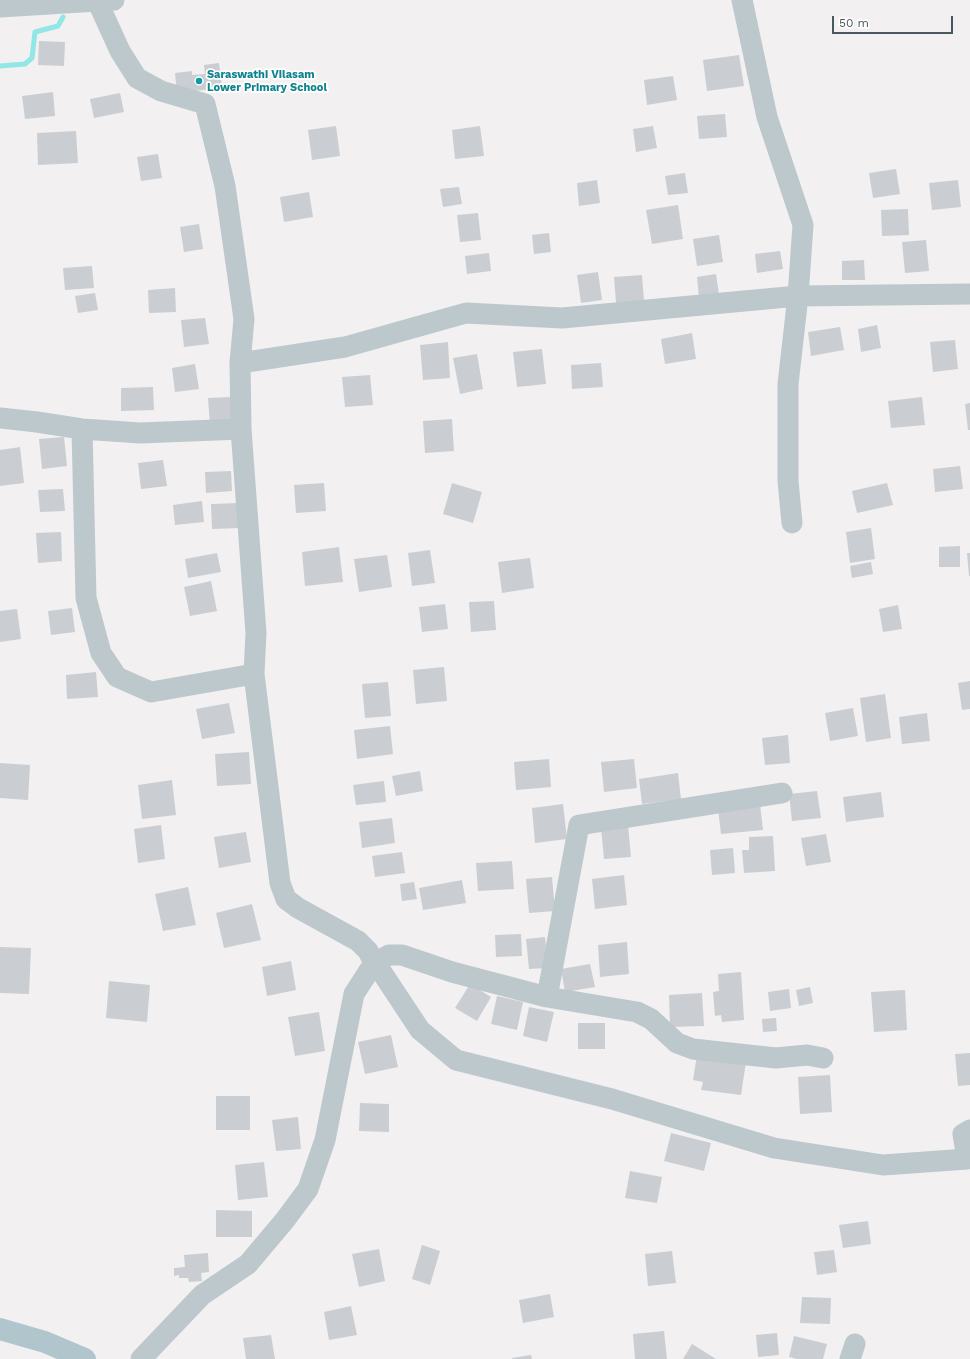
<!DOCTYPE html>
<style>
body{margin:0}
#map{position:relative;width:970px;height:1359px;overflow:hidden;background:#f2f0f1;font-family:"Work Sans",sans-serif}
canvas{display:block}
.scale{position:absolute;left:832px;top:16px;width:121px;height:18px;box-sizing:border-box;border:2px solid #49585c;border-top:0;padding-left:5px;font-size:12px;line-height:14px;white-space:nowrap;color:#49585c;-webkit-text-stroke:3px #fff;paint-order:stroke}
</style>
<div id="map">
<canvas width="970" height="1359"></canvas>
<div class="scale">50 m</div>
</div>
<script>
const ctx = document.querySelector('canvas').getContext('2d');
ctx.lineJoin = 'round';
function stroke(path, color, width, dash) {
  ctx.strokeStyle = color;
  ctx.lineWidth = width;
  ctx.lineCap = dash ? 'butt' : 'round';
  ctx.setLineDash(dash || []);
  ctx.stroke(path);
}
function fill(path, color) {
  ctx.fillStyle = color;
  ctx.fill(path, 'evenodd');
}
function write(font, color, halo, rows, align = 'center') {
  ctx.font = font + ' "Work Sans",sans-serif';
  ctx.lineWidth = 3.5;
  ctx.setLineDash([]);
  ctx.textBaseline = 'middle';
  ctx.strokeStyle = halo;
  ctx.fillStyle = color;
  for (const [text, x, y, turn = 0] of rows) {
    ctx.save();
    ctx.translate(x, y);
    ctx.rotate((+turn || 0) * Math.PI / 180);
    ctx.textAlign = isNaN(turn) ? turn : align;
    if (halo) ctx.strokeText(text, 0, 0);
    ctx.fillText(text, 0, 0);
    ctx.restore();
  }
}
const stream = new Path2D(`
 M0,66l25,-2 7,-6 3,-26 23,-6 5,-9`);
const building = new Path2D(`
 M39,41l26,1 -1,24 -26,-1z
 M739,55l5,31 -37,5 -4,-31z
 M219,63l3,25 -45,5 -2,-20 17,-2v4l13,-1 -1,-9z
 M673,76l4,24 -30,5 -3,-25z
 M53,92l2,24 -30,3 -3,-23z
 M120,93l4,19 -30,6 -4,-19z
 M725,114l2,23 -28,2 -2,-23z
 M336,126l4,30 -28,4 -4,-30z
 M480,126l4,30 -29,3 -3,-29z
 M653,126l4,22 -21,4 -3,-23z
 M76,131l2,32 -40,2 -1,-32z
 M158,154l4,24 -21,3 -4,-24z
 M896,169l4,25 -27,4 -4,-25z
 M685,173l3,20 -20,2 -3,-19z
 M597,180l3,23 -21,3 -2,-23z
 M958,180l3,27 -29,3 -3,-27z
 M459,187l3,17 -19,3 -3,-18z
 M309,192l4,25 -29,5 -4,-25z
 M678,205l5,34 -31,5 -6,-34z
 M908,209l1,26 -27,1 -1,-26z
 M478,213l3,27 -21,2 -3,-27z
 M199,224l4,25 -19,3 -4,-25z
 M549,233l2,19 -17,2 -2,-19z
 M719,235l4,27 -26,4 -4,-27z
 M926,240l3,31 -24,2 -3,-31z
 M780,251l3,18 -26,4 -2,-19z
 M489,253l2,18 -24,3 -2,-18z
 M864,260l1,20h-23v-19z
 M92,266l2,22 -29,2 -2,-22z
 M598,272l4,28 -21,3 -4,-28z
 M716,274l3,21 -20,3 -2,-21z
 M642,275l2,26 -28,2 -2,-26z
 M175,288l1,24 -27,1 -1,-23z
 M95,293l3,17 -20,3 -3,-17z
 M205,318l4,26 -25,3 -3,-27z
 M877,325l4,23 -20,4 -3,-23z
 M840,327l4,23 -33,6 -3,-24z
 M692,333l4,26 -31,5 -4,-25z
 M955,340l3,29 -25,3 -3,-30z
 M448,342l2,36 -27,2 -3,-35z
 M542,349l4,35 -29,3 -4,-35z
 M477,354l6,35 -23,5 -7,-36z
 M601,363l2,24 -31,2 -1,-24z
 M195,364l4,25 -24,3 -3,-24z
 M370,375l3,30 -28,2 -3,-30z
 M153,387l1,23 -33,1v-23z
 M231,397l2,26 -23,2 -2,-27z
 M922,397l3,28 -34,3 -3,-27z
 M970,403v27h-2l-3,-26z
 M452,419l2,32 -29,2 -2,-32z
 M64,437l3,29 -25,3 -3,-30z
 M20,447l4,36 -24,3v-36z
 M163,460l4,26 -26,3 -3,-26z
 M960,466l3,23 -28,3 -2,-23z
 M231,471l1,20 -26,2 -1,-21z
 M324,483l2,28 -30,2 -2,-28z
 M452,483l30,9 -9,31 -30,-9z
 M887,483l6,22 -36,8 -5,-22z
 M63,489l2,22 -25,1 -2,-22z
 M202,501l2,21 -29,3 -2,-20z
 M239,503l1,25 -28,1 -1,-25z
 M871,528l4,31 -25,4 -4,-31z
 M61,532l1,29 -24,2 -2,-30z
 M960,546v21h-21v-20z
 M339,547l4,35 -38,4 -3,-34z
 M430,550l5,33 -23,3 -4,-33z
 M217,553l4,19 -33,6 -3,-19z
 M967,553h3v23h-1z
 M387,555l5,32 -33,5 -5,-33z
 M530,558l4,30 -32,5 -4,-31z
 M871,562l2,12 -21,4 -2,-12z
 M211,581l6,30 -27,5 -6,-29z
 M494,601l2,29 -25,2 -2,-30z
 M445,604l3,25 -26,3 -3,-25z
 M898,605l4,24 -19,3 -4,-23z
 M72,608l3,24 -24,3 -3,-24z
 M17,609l4,30 -21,3v-31z
 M444,667l3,34 -31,3 -3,-34z
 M96,672l2,25 -31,2 -1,-24z
 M970,681v28l-8,1 -4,-27z
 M388,682l3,34 -26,2 -3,-34z
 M885,694l6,44 -25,4 -6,-44z
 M229,703l6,30 -33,6 -6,-30z
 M853,708l5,28 -28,5 -5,-28z
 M927,713l3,28 -28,3 -3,-27z
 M390,726l3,28 -36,5 -3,-29z
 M788,735l2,28 -25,2 -3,-27z
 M249,752l2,32 -34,2 -2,-32z
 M549,759l2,28 -35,3 -2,-28z
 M634,759l3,29 -33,4 -3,-30z
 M0,763l30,2 -2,35 -28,-2z
 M420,771l3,20 -27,5 -4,-20z
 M678,773l3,26 -39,5 -3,-25z
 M172,780l4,35 -34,4 -4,-34z
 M384,781l2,21 -30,3 -3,-20z
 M817,791l4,27 -29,3 -3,-27z
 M881,792l3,25 -38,5 -3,-25z
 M563,804l4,35 -32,4 -3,-35z
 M760,804l3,26 -42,4 -3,-25z
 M392,818l3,25 -33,5 -3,-26z
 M161,825l4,34 -27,4 -4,-34z
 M628,825l3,32 -27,2 -3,-31z
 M246,832l5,30 -32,6 -5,-31z
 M826,834l5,28 -25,4 -5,-28z
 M773,836l2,35 -31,2 -2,-23h7v-13z
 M733,848l2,25 -23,2 -2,-25z
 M402,852l3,21 -30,4 -3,-21z
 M512,861l2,28 -36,2 -2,-28z
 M624,875l3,30 -32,4 -3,-30z
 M552,877l3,34 -26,2 -3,-34z
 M462,880l4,23 -43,7 -4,-22z
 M414,882l3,17 -15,2 -2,-17z
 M188,887l8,38 -33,6 -8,-37z
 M252,904l9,36 -37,8 -8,-35z
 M521,934l1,22 -26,1 -1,-22z
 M545,937l3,31 -19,1 -3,-30z
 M627,942l2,32 -29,3 -2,-32z
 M0,947l31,1 -2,46 -29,-1z
 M291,961l5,29 -29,6 -5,-29z
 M590,964l5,23 -30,5 -4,-23z
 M741,972l3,48 -22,2 -1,-7 -6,1 -2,-24 6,-1 -1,-17z
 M109,981l41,4 -3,37 -41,-4z
 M470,984l21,13 -14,24 -22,-13z
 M810,987l3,16 -14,3 -3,-16z
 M789,989l2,19 -21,3 -2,-19z
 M905,990l2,40 -33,2 -3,-40z
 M702,993l2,33 -34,1 -1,-32z
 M497,996l26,6 -6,28 -26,-6z
 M529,1007l25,5 -7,30 -24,-6z
 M319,1012l6,39 -30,5 -7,-39z
 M776,1018l1,13 -14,1 -1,-13z
 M578,1023h27v26h-27z
 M391,1035l7,32 -33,7 -7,-32z
 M970,1053v32l-12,1 -3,-32z
 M697,1055l49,7 -5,33 -40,-5 2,-8 -10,-2z
 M830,1075l2,37 -32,2 -2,-37z
 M216,1096h34v34h-34z
 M360,1103l29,1v28l-30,-1z
 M298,1117l3,32 -25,2 -4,-31z
 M671,1133l40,10 -7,28 -40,-10z
 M264,1162l4,35 -30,3 -3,-35z
 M630,1171l32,6 -5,26 -32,-5z
 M216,1210l36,1v26h-36z
 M868,1221l3,23 -28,4 -4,-23z
 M422,1245l18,6 -10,34 -18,-6z
 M379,1249l6,32 -26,6 -7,-33z
 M834,1250l3,22 -20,3 -3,-23z
 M672,1251l4,32 -28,3 -3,-32z
 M208,1253l1,19 -8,1 1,8 -13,1 -1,-4h-9v-3l-5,1v-8l11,-1 -1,-12z
 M550,1294l4,23 -31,6 -4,-23z
 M802,1297l29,1 -1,26 -30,-1z
 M351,1306l6,29 -28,5 -5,-28z
 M664,1331l3,28h-32l-2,-25z
 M777,1333l2,22 -21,2 -2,-22z
 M271,1335l4,24h-29l-3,-21z
 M794,1336l33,8 -4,15h-26l-8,-2z
 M692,1344l24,15h-33z
 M531,1355l1,4h-20v-1z`);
const minor = new Path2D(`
 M98,0l2,7 20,44 17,27 24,13 44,13 20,82 19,133 -4,44 1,66 15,204 -2,41 26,209 6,16 12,9 60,33 10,10 6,12 15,-8h13l50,17 95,25 90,15 14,7 26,24 16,6 83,9 31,-3 16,3
 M742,0l25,117 36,108 -5,71 -10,88v97l4,42
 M0,7l114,-7
 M240,363l105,-16 121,-34 96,5 236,-22 172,-2
 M0,418l37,4 45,7 58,4 101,-4
 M82,429l4,169 15,55 16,24 34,15 103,-18
 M547,997l32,-172 203,-32
 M967,1159l-4,-25 7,-4
 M141,1359l61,-64 46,-31 37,-44 23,-31 17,-49 29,-146 20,-31 7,8 39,59 36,30 156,39 162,49 109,17 84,-6 3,-2
 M850,1359l5,-15`);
const major = new Path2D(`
 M0,1329l45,13 40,17`);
const markers = [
 [199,81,4,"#0f9aa8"]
];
const cultureNames = [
 ["Saraswathi Vilasam",207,75],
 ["Lower Primary School",207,88]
];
stroke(stream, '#91e7e6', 5);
fill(building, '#caced2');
stroke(minor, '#bcc8cc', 21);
stroke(major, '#b1c5cd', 22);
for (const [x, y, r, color] of markers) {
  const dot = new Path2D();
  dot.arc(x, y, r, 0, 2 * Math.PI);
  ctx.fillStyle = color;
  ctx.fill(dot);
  stroke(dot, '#fff', 1.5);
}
write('bold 11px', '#0d838f', '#fff', cultureNames, 'left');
</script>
